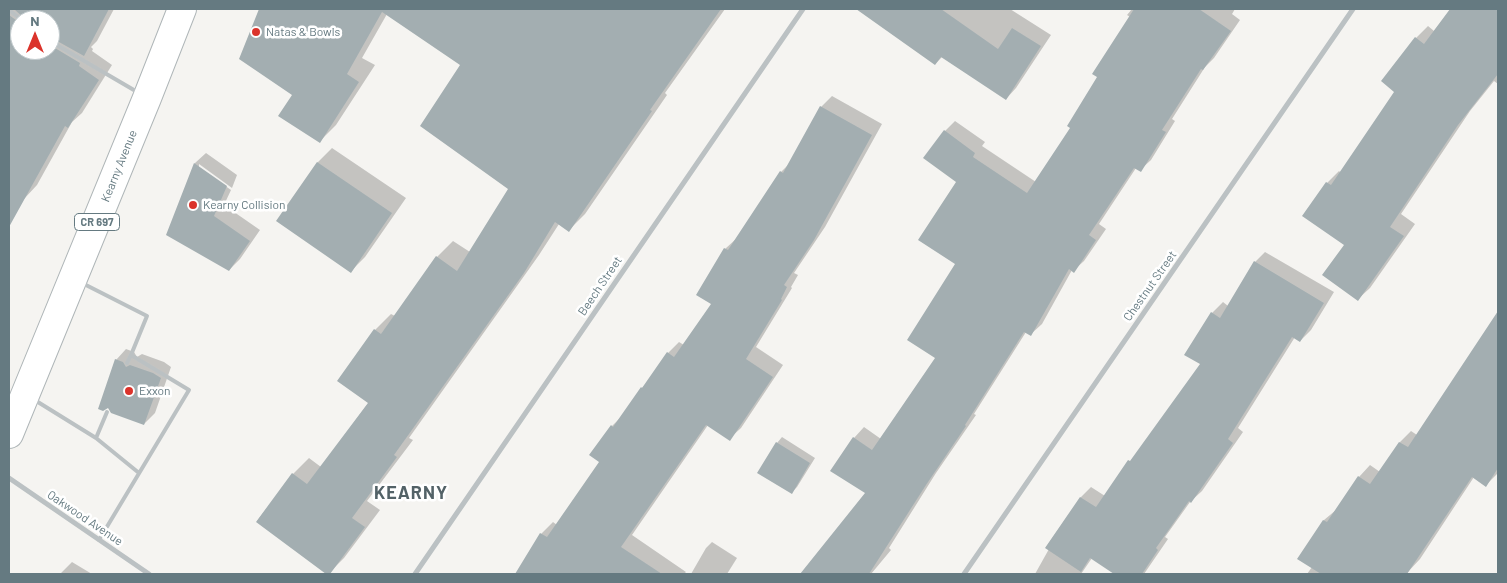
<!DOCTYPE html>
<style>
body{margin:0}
#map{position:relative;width:1507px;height:583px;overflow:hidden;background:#f5f4f1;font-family:Barlow,sans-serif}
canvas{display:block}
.frame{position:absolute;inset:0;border:10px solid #657a81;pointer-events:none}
.north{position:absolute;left:10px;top:10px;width:50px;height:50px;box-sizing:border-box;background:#fff;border:1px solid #c1cacd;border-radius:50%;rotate:0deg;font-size:14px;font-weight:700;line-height:20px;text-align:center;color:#657a81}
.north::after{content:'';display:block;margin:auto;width:18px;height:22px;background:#db332b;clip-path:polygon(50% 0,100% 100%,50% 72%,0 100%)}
</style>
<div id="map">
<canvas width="1507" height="583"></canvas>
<div class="frame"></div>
<div class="north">N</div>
</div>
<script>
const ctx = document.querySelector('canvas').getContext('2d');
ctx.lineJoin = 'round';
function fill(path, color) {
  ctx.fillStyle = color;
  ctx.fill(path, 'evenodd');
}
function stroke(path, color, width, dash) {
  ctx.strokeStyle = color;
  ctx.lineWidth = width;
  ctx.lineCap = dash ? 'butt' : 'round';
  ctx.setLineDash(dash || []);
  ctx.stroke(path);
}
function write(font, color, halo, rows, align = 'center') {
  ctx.font = font + ' Barlow,sans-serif';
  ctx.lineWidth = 5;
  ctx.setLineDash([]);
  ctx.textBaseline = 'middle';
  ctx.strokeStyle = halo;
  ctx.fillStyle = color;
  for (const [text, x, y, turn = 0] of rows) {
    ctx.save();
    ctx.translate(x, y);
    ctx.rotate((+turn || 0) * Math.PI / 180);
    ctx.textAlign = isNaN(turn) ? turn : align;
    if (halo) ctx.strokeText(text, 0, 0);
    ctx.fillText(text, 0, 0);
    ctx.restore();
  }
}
const shadow = new Path2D(`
 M9,9h105l-17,32 -6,6 2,2 -1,2 20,14 -30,48 -10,9 -35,63 -13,14 -15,-9zM20,20h30v30h-30z
 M261,9h464l-60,84 2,2 -82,119 -16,16 -10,-6 -20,31 -130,183 4,2 -46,61 13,9 -36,48 -16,16 -71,-53 36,-47 16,-16 12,9 48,-65 6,-72 16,-16 4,2 42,-59 16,-16 17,11 40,-64 -48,-123 -75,-51 -25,44 13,7 -39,60 -16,16 -26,-47 -53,-36z
 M894,9h116l41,26 -35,53 -10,11 -64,-42 -7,7 -54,-38z
 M1132,9h103l-3,5 8,6 -26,38 -9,9 -33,52 3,2 -24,39 -11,10 -4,-2 -37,56 7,5 -22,32 -11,10 -1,-1 -30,54 -11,10 -5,-2 -52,82 2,1 -40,58 -47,75 2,2 -20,24h-46l-14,-11 56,-70 -13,-55 10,-11 17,12 56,-81 20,-94 1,-82 -13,-51 10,-10 30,21 -3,4 54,36 36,-54 58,-111 -3,-2z
 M1451,9h47v75l-4,-3 -24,30 -69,103 14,10 -45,64 -12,11 -13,-55 -18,-61 12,-12 2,2 55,-82 -14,-10 34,-43 12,-12 6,5z
 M832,96l50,28 -57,103 -31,46 4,2 -7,12 1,1 -36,59 27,18 -42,63 -12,11 -21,-14 -76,110 54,37 -2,2h-80l-6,-4 -2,4h-80l25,-40 12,-12 4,3 43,-63 12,-36 10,-10 20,-28 8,-8 18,-27 11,-11 5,3 29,-42 12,-54 12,-11 44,-66 8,-8 32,-57z
 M332,148l74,50 -41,59 -14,14 -34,-108z
 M206,153l31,22 -5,13 -33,-24v3l32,23 -7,15 36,25 -20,29 -11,11 -61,-36 27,-71z
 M1265,252l69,40 -23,38 -11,11 -5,-4 -57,91 5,4 -41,59 -12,11 -25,35 3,2 -24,35h-28l-24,-16 -11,16h-46l14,-25 -3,-2 35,-50 10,-10 14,9 97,-132 10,-51 11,-11 5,4 27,-44z
 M1498,313v158l-1,3 -11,11 -12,-8 -54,82 -14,15h-99l5,-7 -13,-8 25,-39 12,-10 23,-33 11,-12 10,7 20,-30 11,-11 6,4z
 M126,349l8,3 3,5 5,-3 22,8 7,5 -16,46 -11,11 -28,-64z
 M782,437l33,21 -18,29 -5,5 -15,-49z
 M712,542l25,16 -10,16h-36l15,-26z
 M72,562l20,12h-32z`);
const building = new Path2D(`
 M14,9h95l-25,47 -34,-19v-17h-24z
 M259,9h462l-71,101 2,1 -83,121 -14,-10 -31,51 -130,182 3,2 -45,61 13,9 -35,47h-4l-70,-52 36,-49 15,11 61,-81 -31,-22 37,-52 7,5 55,-78 21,15 51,-82 -88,-63 40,-61 -78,-53 -35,62 12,8 -39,61 -42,-27 14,-21 -53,-36z
 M856,9h85l57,40 14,-21 29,18 -35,54 -65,-43 -6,8z
 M1134,9h65l32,22 -28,39 -2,-1 -39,61 4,2 -25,40 -7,-4 -45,67 7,5 -22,33 -5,-4 -38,67 -7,-4 -59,93 1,1 -40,59 -57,89h-69l65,-81 -35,-22 23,-34 19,13 63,-92 -28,-18 48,-76 -37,-24 38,-58 -33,-24 21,-28 31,23 -2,4 54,36 43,-65 -3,-2 30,-49 -5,-3z
 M1450,9h48v65l-40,51 -68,102 14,9 -46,65 -36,-26 22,-30 -42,-29 24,-34 5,3 63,-93 -13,-11 34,-44 9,7z
 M9,15l11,8v27h30v-5l30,18 -1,3 20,14 -31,48 -3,-2 -56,101z
 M820,106l52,29 -58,105 -30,45 3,2 -6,12 1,1 -36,59 27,18 -43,64 -24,-16 -85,122 41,27h-147l25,-41 7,4 52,-75 -10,-7 22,-30 2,2 28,-40 1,1 25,-36 7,5 37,-53 -15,-9 28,-47 4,2 52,-79 3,2z
 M317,162l75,51 -41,60 -75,-52z
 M194,163l33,23 -13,30 36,25 -21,30 -63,-36z
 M1254,261l70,42 -24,39 -8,-5 -64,102 5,4 -42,60 -2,-2 -33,47 2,2 -16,24h-28l-24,-16 -9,14 -36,-24 35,-51 16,10 32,-47 2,1 70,-97 -16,-9 27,-43 9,6z
 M1498,311v157l-12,19 -14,-10 -65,97h-86l-24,-15 26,-39 4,2 31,-46 12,8 29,-42 9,5z
 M115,359l8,3 3,5 4,-2 23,8 8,5 -17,47 -33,-12 -3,-5 -5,3 -5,-2z
 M776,442l34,21 -18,31 -35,-21z`);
const lane = new Path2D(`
 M9,10l13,10
 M50,41l89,52
 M82,283l65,33 -16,39 58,35 -90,150
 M127,363l4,-8
 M33,399l63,39 11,-26
 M96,438l43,35`);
const street = new Path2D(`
 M9,478l140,96
 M415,574l388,-565
 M964,574l389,-565`);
const primary = new Path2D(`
 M9,434l138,-336 35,-89`);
const markers = [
 [256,32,5,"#db332b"],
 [193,205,5,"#db332b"],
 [129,391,5,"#db332b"]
];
const shields = [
 [97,222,45]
];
const shieldNames = [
 ["CR 697",97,222]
];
const poiNames = [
 ["Natas & Bowls",266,32],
 ["Kearny Collision",203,205],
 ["Exxon",139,391]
];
const streetNames = [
 ["Kearny Avenue",119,166,-68],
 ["Beech Street",600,286,-56],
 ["Chestnut Street",1150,286,-55],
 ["Oakwood Avenue",85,518,34]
];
const districtNames = [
 ["KEARNY",411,493]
];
fill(shadow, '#0003');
fill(building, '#a3aeb1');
stroke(primary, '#afb6b8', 30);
stroke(lane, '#bbc1c3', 4);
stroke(street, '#bbc1c3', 5);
stroke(primary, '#fff', 28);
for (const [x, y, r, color] of markers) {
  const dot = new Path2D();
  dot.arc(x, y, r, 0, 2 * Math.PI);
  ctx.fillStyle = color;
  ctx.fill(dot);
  stroke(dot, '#fff', 2);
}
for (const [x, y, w] of shields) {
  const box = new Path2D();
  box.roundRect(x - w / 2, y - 8.5, w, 17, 4);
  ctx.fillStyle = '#fff';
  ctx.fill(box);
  stroke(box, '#657a81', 1);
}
write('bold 11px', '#657a81', null, shieldNames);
write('12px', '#657a81', '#fff', poiNames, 'left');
write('12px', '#657a81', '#fff', streetNames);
ctx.letterSpacing = '1px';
write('bold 18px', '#536267', '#fff', districtNames);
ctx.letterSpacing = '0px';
</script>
